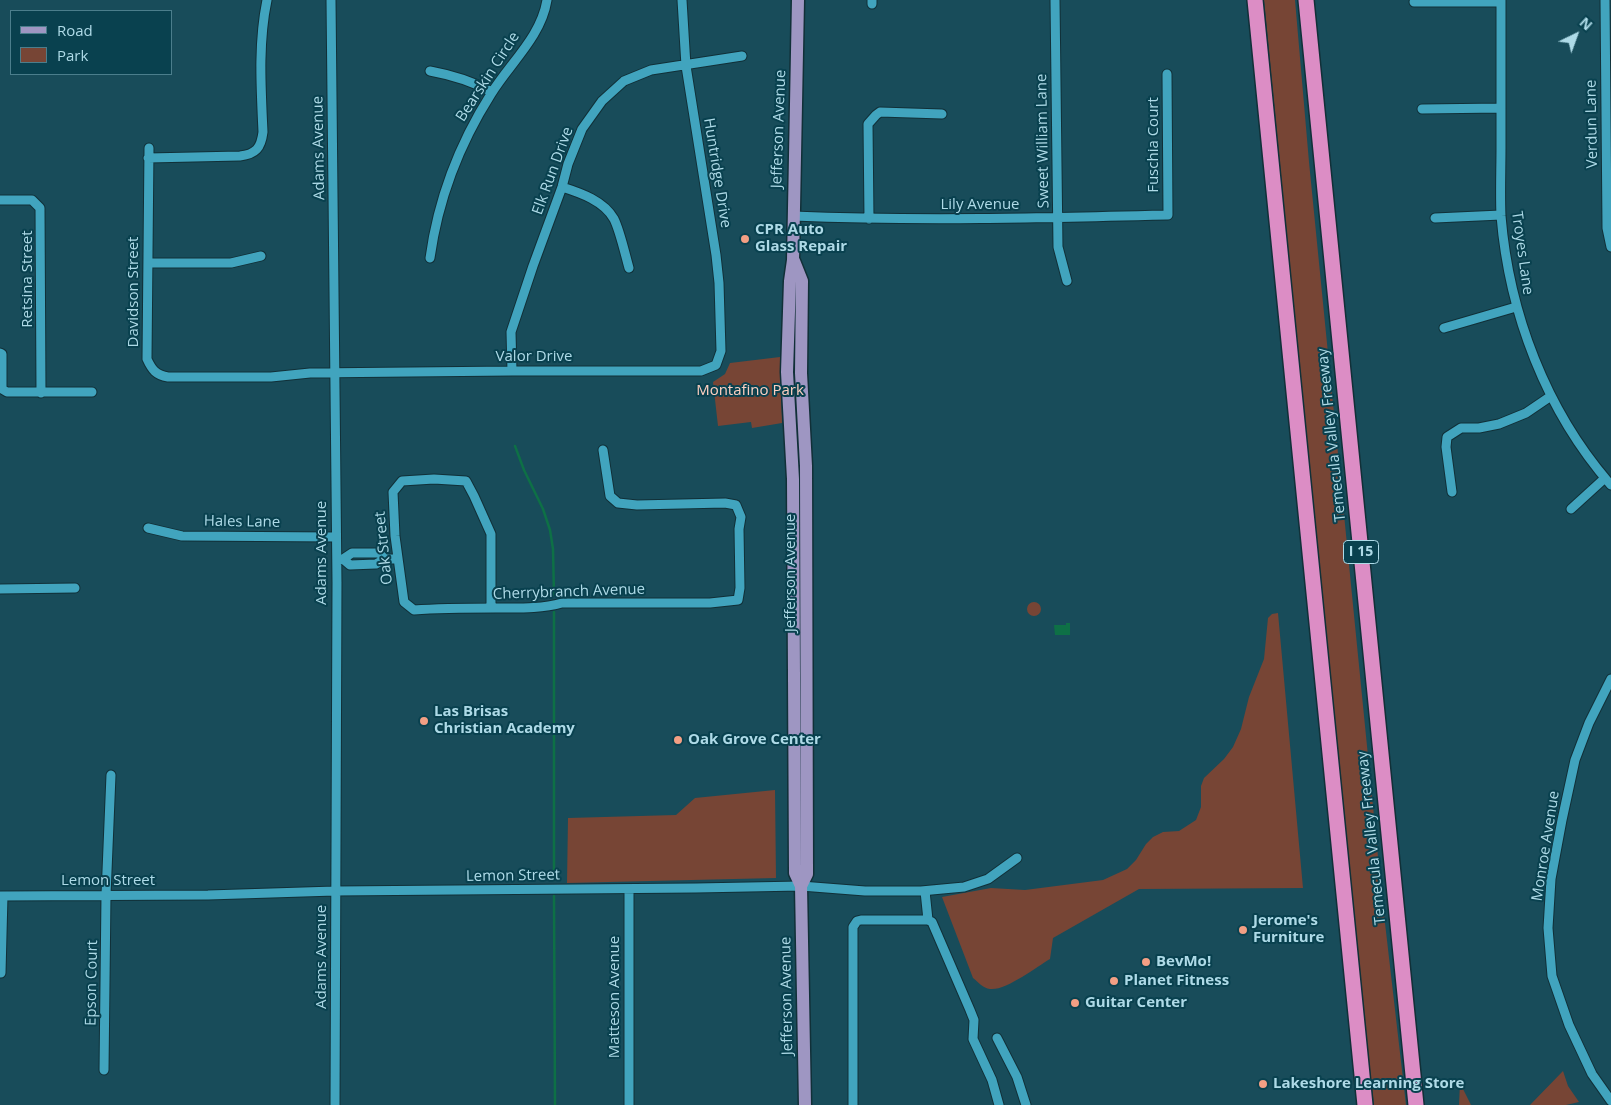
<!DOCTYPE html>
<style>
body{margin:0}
#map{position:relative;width:1611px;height:1105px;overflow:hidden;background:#184c5a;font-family:"Open Sans",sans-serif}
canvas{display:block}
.legend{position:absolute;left:10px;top:10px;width:162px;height:65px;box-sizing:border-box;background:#09414f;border:1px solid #4b7e8c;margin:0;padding:6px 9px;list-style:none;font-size:15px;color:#aedae7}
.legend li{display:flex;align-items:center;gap:10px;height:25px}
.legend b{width:25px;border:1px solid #4b7e8c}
.north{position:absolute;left:1551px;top:10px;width:50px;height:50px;-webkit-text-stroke:4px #09414f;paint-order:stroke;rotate:42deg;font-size:14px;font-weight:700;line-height:20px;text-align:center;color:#aedae7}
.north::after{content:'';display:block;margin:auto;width:18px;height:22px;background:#aedae7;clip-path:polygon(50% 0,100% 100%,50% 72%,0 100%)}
</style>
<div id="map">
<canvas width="1611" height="1105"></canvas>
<ul class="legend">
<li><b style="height:6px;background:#9e96c2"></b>Road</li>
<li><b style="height:14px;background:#774535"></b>Park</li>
</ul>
<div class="north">N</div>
</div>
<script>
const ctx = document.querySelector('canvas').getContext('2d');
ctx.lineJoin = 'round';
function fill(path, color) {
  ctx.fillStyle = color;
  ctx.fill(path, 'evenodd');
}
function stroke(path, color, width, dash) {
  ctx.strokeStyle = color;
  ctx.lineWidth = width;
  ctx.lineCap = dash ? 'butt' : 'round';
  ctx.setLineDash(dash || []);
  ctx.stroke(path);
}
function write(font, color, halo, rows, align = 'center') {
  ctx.font = font + ' "Open Sans",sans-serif';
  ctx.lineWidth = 4;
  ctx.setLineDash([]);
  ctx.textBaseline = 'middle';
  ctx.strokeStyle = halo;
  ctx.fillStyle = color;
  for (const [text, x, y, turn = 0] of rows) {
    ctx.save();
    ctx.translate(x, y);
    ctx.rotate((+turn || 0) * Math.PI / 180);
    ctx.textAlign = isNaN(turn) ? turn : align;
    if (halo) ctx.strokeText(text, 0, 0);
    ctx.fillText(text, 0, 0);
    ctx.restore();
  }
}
const green = new Path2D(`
 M1264,0h31l14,162 73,735 24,208h-32l-18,-160z
 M780,357l2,66 -30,5 -1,-6 -33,4 -5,-44 12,-8 5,-11z
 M1027 609a7 7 0 1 1 14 0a7 7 0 1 1-14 0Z
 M1278,613l25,275 -164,1 -86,49 -3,21c-14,8 -44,32 -60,30 -7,-1 -12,-7 -17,-11l-31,-81 49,-9 34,2 78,-10 24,-11 9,-9 10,-16 7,-7 10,-5 16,-1 17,-11 5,-13v-21l3,-8 20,-19 9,-12 8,-18 8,-32 15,-38 4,-41 4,-4z
 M775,790l1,88 -209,5 1,-65 108,-3 19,-17z
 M1563,1071l5,15 11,16 -13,3h-36z
 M1460,1083l11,22h-12z`);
const water = new Path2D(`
 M1066,623h4v12h-15l-1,-10h12z`);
const stream = new Path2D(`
 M515,446l9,24 19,39 7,21 3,19 1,46
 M554,612v268
 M554,896l1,209`);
const minor = new Path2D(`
 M331,0l6,582 -2,523
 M872,0v4
 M1055,0l3,247 9,34
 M1501,0c0,49 0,98 0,148 0,22 -1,45 0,68 8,97 45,195 110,269
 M1605,0l2,228 4,19
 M1414,2h87
 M430,71c22,4 42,10 62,21
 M1422,109l79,-1
 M149,148l-2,211c5,11 9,16 21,18h103l39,-4 202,-2h189l15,-6 5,-14 -2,-68 -3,-28 -30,-189 -4,-66
 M148,158l92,-2c16,-2 21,-8 23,-24 -2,-44 -5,-89 4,-132
 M562,187c19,6 42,14 52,32 6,12 11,35 15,49
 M0,200h32l8,8 1,185
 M793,216c125,5 250,2 375,-1l-1,-141
 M1435,218l66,-3
 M869,219l-1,-95 8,-9 4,-3 62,2
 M430,258c8,-58 30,-115 61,-164 19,-31 50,-57 56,-94
 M148,263h83l30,-7
 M1444,328l72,-21
 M0,353l2,1v35l5,3h85
 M512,371l-1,-39 22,-66 29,-79 6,-23 14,-35 20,-28 22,-20 27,-11 91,-14
 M1452,492l-6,-45 1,-10 14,-9h18l20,-4 27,-11 25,-17
 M1571,509l34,-31
 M148,528l34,8 154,1
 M343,559l7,6 26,-1 9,-5h13
 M338,560l5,-1 9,-6h27l6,6
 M0,589l75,-1
 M491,608v-74l-17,-38 -8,-15 -32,-2 -32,2 -9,11 2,44 9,66 10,8c28,-2 55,-2 82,-2 22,0 45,1 66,-5h148l28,-3 2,-12 -1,-59 2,-12 -5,-12 -11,-2 -88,2 -19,-2 -8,-7 -7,-46
 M1611,679l-22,44 -14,37 -13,60 -11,59 -3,49 4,48 17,49 23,49 19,27
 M925,891l3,29
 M0,896l208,-1 127,-4 361,-3 105,-2 64,5h56l43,-4 24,-8 29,-21
 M0,973h1l2,-77
 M997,1038l20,39 9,28
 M104,1070l2,-175 5,-120
 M629,1105v-216
 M853,1105v-178l4,-6 4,-1h67l4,2 38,88 4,10 -1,19 19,41 7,25`);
const major = new Path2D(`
 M798,0l-5,260 -3,21 -3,91 6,107 2,394 6,13 4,219
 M794,261l8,20 -1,92 5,93 1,408 -6,12`);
const highway = new Path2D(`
 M1255,0l110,1105
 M1306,0l110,1105`);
const markers = [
 [745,239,5,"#f39f84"],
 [424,721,5,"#f39f84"],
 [678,740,5,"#f39f84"],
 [1243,930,5,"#f39f84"],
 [1146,962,5,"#f39f84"],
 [1114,981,5,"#f39f84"],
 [1075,1003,5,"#f39f84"],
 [1263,1084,5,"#f39f84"]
];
const shields = [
 [1361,552,35]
];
const shieldNames = [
 ["I 15",1361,552]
];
const streetNames = [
 ["Bearskin Circle",488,77,-57],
 ["Verdun Lane",1592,124,-91],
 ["Jefferson Avenue",779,129,-88],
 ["Sweet William Lane",1043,141,-91],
 ["Fuschia Court",1154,145,-90],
 ["Adams Avenue",319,148,-91],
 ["Elk Run Drive",553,171,-70],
 ["Huntridge Drive",717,173,81],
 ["Lily Avenue",980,205],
 ["Troyes Lane",1522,253,82],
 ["Retsina Street",28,279,-90],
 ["Davidson Street",134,292,-90],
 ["Valor Drive",534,357],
 ["Temecula Valley Freeway",1332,435,-96],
 ["Hales Lane",242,522,1],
 ["Oak Street",384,548,-96],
 ["Adams Avenue",322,553,-90],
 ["Jefferson Avenue",791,573,-90],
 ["Cherrybranch Avenue",569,592,-2],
 ["Temecula Valley Freeway",1372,838,-96],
 ["Monroe Avenue",1546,846,-81],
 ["Lemon Street",513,876,-1],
 ["Lemon Street",108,881],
 ["Adams Avenue",322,957,-90],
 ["Epson Court",92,983,-89],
 ["Jefferson Avenue",787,996,-91],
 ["Matteson Avenue",615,997,-90]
];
const poiNames = [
 ["CPR Auto",755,230],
 ["Glass Repair",755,247],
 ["Las Brisas",434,712],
 ["Christian Academy",434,729],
 ["Oak Grove Center",688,740],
 ["Jerome's",1253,921],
 ["Furniture",1253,938],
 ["BevMo!",1156,962],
 ["Planet Fitness",1124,981],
 ["Guitar Center",1085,1003],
 ["Lakeshore Learning Store",1273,1084]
];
const parkNames = [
 ["Montafino Park",750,391]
];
fill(green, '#774535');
fill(water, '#0e7046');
stroke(stream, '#0e7046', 2.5);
stroke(minor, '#113038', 11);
stroke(major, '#113038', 15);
stroke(highway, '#113038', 18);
stroke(minor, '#41a4be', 9);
stroke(major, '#9e96c2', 12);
stroke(highway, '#dc8dc5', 15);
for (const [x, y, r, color] of markers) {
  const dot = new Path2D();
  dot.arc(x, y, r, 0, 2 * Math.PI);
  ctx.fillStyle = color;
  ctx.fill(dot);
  stroke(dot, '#09414f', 2);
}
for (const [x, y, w] of shields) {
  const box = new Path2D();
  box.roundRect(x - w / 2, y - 11.5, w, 23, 4);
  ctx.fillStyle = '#09414f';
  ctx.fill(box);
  stroke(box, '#aedae7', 1);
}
write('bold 14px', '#aedae7', null, shieldNames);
write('15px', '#aedae7', '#09414f', streetNames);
write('bold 15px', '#aedae7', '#09414f', poiNames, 'left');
write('15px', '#fccfc0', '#09414f', parkNames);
</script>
